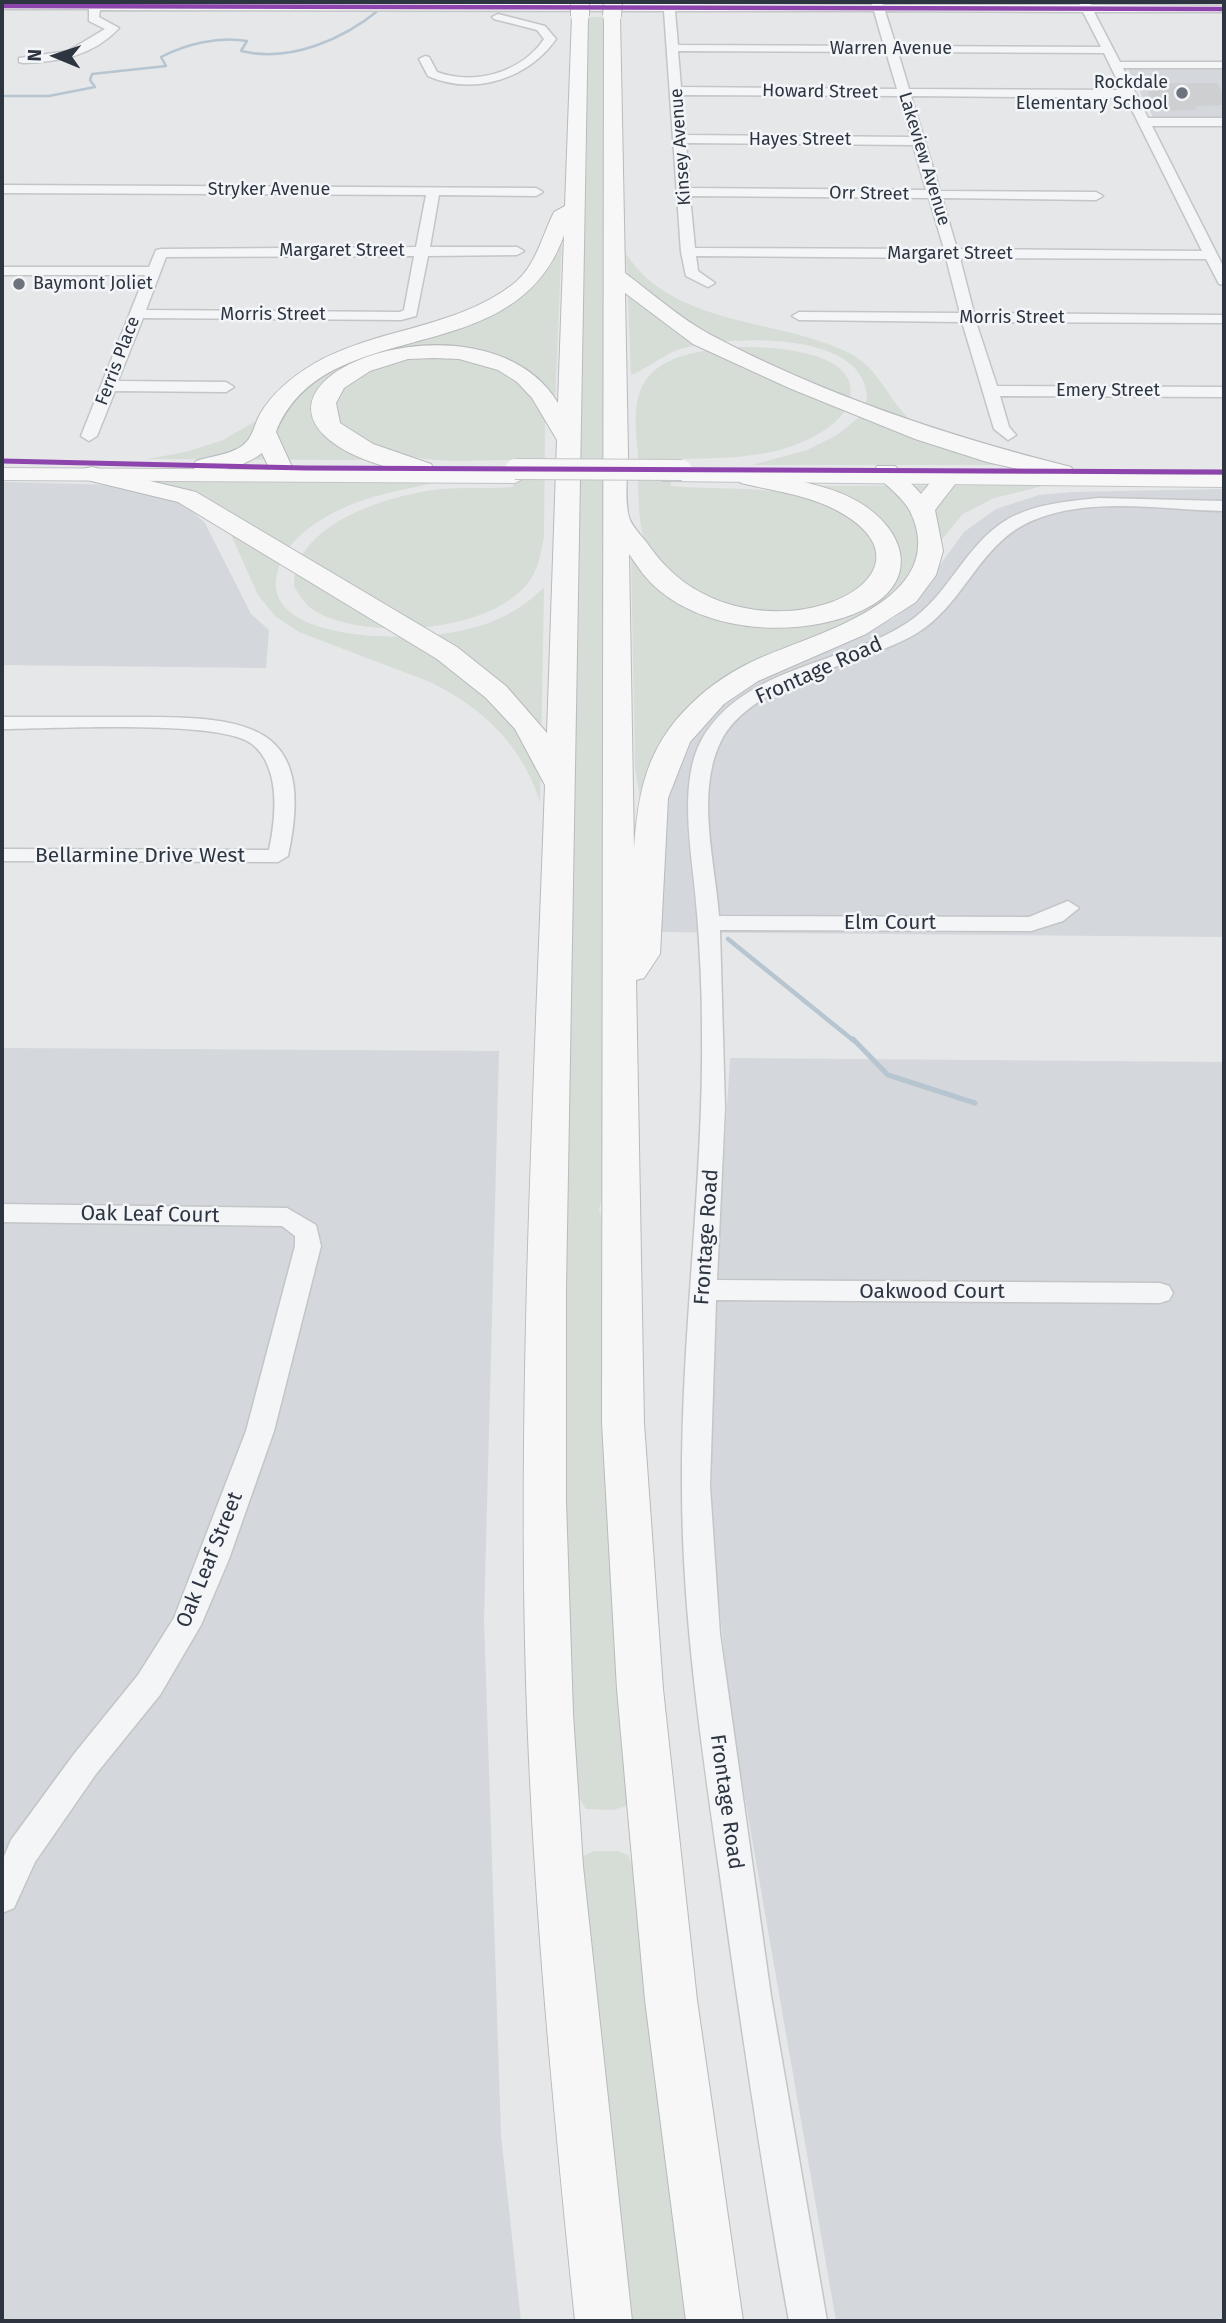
<!DOCTYPE html>
<style>
body{margin:0}
#map{position:relative;width:1226px;height:2323px;overflow:hidden;background:#e5e7e9;font-family:"Fira Sans",sans-serif}
canvas{display:block}
.frame{position:absolute;inset:0;border:4px solid #2d3541;pointer-events:none}
.north{position:absolute;left:21px;top:21px;width:70px;height:70px;-webkit-text-stroke:5px #f3f5f8;paint-order:stroke;rotate:272deg;font-size:19px;font-weight:700;line-height:28px;text-align:center;color:#2d3541}
.north::after{content:'';display:block;margin:auto;width:24px;height:32px;background:#2d3541;clip-path:polygon(50% 0,100% 100%,50% 72%,0 100%)}
</style>
<div id="map">
<canvas width="1226" height="2323"></canvas>
<div class="frame"></div>
<div class="north">N</div>
</div>
<script>
const ctx = document.querySelector('canvas').getContext('2d');
ctx.lineJoin = 'round';
function fill(path, color) {
  ctx.fillStyle = color;
  ctx.fill(path, 'evenodd');
}
function stroke(path, color, width, dash) {
  ctx.strokeStyle = color;
  ctx.lineWidth = width;
  ctx.lineCap = dash ? 'butt' : 'round';
  ctx.setLineDash(dash || []);
  ctx.stroke(path);
}
function write(font, color, halo, rows, align = 'center') {
  ctx.font = font + ' "Fira Sans",sans-serif';
  ctx.lineWidth = 5;
  ctx.setLineDash([]);
  ctx.textBaseline = 'middle';
  ctx.strokeStyle = halo;
  ctx.fillStyle = color;
  for (const [text, x, y, turn = 0] of rows) {
    ctx.save();
    ctx.translate(x, y);
    ctx.rotate((+turn || 0) * Math.PI / 180);
    ctx.textAlign = isNaN(turn) ? turn : align;
    if (halo) ctx.strokeText(text, 0, 0);
    ctx.fillText(text, 0, 0);
    ctx.restore();
  }
}
const built = new Path2D(`
 M1127,67h97v52h-70z
 M2,482l117,3 57,15 15,10 14,13 46,91 18,16 -3,38 -264,-3z
 M1224,489v448l-568,-5 11,-131 8,-37 15,-28 19,-22 62,-41 122,-54 18,-14 53,-73 32,-23 43,-14 33,-3z
 M2,1048l497,3 -15,568 17,516 20,186h-519z
 M730,1058l494,4v1259h-388l-105,-603 -19,-183 -1,-166z`);
const green = new Path2D(`
 M587,17h19l-3,173 3,2 -3,1002 -4,17 7,17 25,566 -5,12 -13,4 -27,-1 -9,-14 -11,-162 -7,-216 28,-1283 -4,-4z
 M559,235h3l-7,168 -16,-22 -27,-17 -115,-11 -81,53 67,54 -236,-1 39,-7 37,-12 33,-19 77,-55 176,-64 38,-32z
 M626,254c48,73 151,64 221,98 34,16 41,51 69,73 19,15 69,30 94,40h-258l55,-15 30,-15 21,-17 9,-19c0,-70 -138,-63 -183,-51 -20,5 -35,20 -53,27z
 M743,347c32,0 122,4 106,56 -5,15 -24,28 -38,35 -44,22 -94,20 -142,21l2,27c63,6 132,-6 184,36 13,10 23,23 22,40 -2,22 -27,33 -44,41 -37,17 -111,9 -144,-13 -10,-7 -18,-19 -26,-27 -5,-6 -14,-13 -17,-20 -10,-21 -7,-66 -8,-90 -2,-25 -7,-56 11,-77 21,-24 64,-27 94,-29z
 M421,357c50,2 109,8 124,64l-1,116c-3,16 -6,33 -16,46 -39,50 -161,58 -213,28 -10,-6 -15,-15 -21,-25 -1,-63 98,-92 148,-97 23,-2 47,0 71,-2v-27c-39,0 -81,4 -118,-7 -13,-4 -35,-10 -46,-18 -19,-15 -17,-41 1,-55 20,-15 47,-19 71,-23z
 M157,481l278,1c-32,9 -65,12 -96,28 -25,12 -51,30 -60,57 -28,76 130,74 170,66 26,-4 53,-13 74,-28 8,-5 14,-12 21,-17l-4,214c-18,-57 -57,-94 -110,-120l-131,-50 -24,-16 -17,-21 -29,-65 -73,-47z
 M1047,485l-53,13 -31,16 -78,94 -142,63 -103,127 -5,-30 -4,-217 63,55 147,9 55,-69 -91,-60z
 M594,1851h24l10,4 10,23 24,222 31,221h-71l-23,-194 -20,-269z`);
const streamFar2 = new Path2D(`
 M2,96h47l46,-9 -5,-7 2,-6 74,-8 -5,-9c25,-13 58,-21 86,-16l-6,10c49,12 103,-12 139,-42`);
const streamFar1 = new Path2D(`
 M728,939l126,102`);
const stream = new Path2D(`
 M853,1039l35,36 87,28`);
const building = new Path2D(`
 M1153,83h64l7,12v10l-29,1 2,4 -38,1 -15,-26z`);
const minor = new Path2D(`
 M664,2h10l1,2 197,1v-3h10l1,3h197l-1,-3h10l2,3 133,1v6h-130l26,50h104v6h-101l25,50h76v8h-72l72,142v17l-5,-1 -13,-25 -246,-1 14,55 250,2v8l-248,-1 21,64 227,1v10l-224,-1 9,31 7,8 -8,5 -14,-11 -32,-107 -163,-2 -7,-4 7,-4 161,1 -14,-55 -250,-2 2,15 17,12 -7,4 -22,-11 -5,-24 -17,-241 -564,-1 -1,7 20,11c-26,28 -60,34 -96,35l-4,-1v-4l49,-7 37,-22 -16,-8v-12h-87v-6l662,1zM675,11h199l10,35 -206,-1zM885,11l198,1 18,35 -205,-1zM678,51l208,1 11,37 -216,-2zM898,52l206,1 18,37 -213,-1zM682,95l217,1 12,41 -226,-2zM911,96l215,2 76,153 -245,-2 -15,-51 154,2 7,-4 -7,-4 -156,-1zM686,143l227,2 13,45 -236,-2zM690,196l239,2 15,51 -249,-1z
 M498,14l47,12 11,13c-28,40 -82,57 -128,37l-9,-17 6,-3 4,1 8,15c38,14 85,0 107,-33l-7,-9 -43,-11 -2,-2z
 M2,185l534,3 7,4 -7,4 -97,-1 -9,52h87l7,4 -7,4 -89,1 -12,60 -15,4 -258,-2 -25,63 108,1 8,5 -8,5 -111,-1 -18,45 -8,5 -8,-5 64,-161h-143v-8h147l7,-17 5,-1 255,-2 10,-52 -424,-2zM414,256l-10,54 -4,2 -254,-2 20,-53z
 M1099,498l125,3v10c-60,-1 -132,-15 -190,9 -54,21 -69,84 -117,113 -56,34 -166,46 -197,110 -24,51 -5,119 -1,173l310,1 39,-16 11,7 -16,13 -32,10 -311,-1 5,178 -8,172 443,3 9,3 4,7 -4,7 -9,3 -444,-3 -6,186 10,148 51,362 56,325h-38c-27,-150 -49,-301 -70,-452 -18,-127 -37,-255 -37,-384 -1,-152 22,-304 20,-457 0,-38 -2,-76 -5,-115 -3,-50 -21,-128 5,-174 42,-73 141,-74 205,-116 42,-27 58,-79 101,-104 27,-15 60,-18 91,-21z
 M2,717c46,0 93,0 139,0 108,0 176,7 147,139l-10,6 -276,-1v-12l267,1c7,-33 12,-83 -17,-106 -31,-25 -203,-15 -250,-15z
 M2,1204l285,4 29,17 5,21 -47,185 -45,128 -28,66 -41,70 -64,79 -61,88 -21,46 -12,5v-52l9,-21 63,-86 64,-79 36,-57 72,-187 49,-185v-10l-13,-10 -280,-4z`);
const major = new Path2D(`
 M2,468l513,3 11,6 -11,6 -513,-3z
 M670,471l554,4v12l-561,-6 -4,-4z`);
const highway = new Path2D(`
 M580,11l8,5 -22,1272v213l7,213 10,152 49,455h-57c-23,-226 -45,-451 -50,-678 -6,-286 10,-573 20,-858l-30,-56 -29,-31 -49,-39 -259,-157 -95,-23 -3,-5 3,-5 9,-2 104,25 261,155 49,39 41,47 10,-293 -25,-42 -15,-16 -19,-12 -39,-11 -25,-1 -26,1 -38,12 -26,17 -8,15 4,20 33,21 58,20 3,5 -3,5 -9,2c-31,-7 -75,-18 -98,-41 -70,-71 167,-144 234,-32l6,-168c-49,141 -239,75 -288,197l16,35 -3,5h-18l-9,-19c-15,12 -47,23 -66,18l-3,-5 3,-5c15,-5 33,-6 46,-15 11,-8 12,-21 18,-32 13,-22 33,-38 55,-51 62,-35 139,-34 197,-78 24,-18 29,-47 42,-73l11,-6 7,-190z
 M612,11l8,5 5,257c27,20 56,46 86,62 113,60 236,101 360,132l3,5 -3,5 -9,2 -75,-17 -72,-23 -126,-51 -96,-44 -68,-51c1,54 2,107 3,160 0,19 -4,45 1,64 2,9 15,21 21,30 91,130 316,34 188,-36 -29,-16 -65,-20 -97,-28l-3,-5 3,-5 9,-2c35,8 75,12 107,30 49,28 65,81 6,109 -60,28 -151,24 -203,-19 -13,-10 -22,-24 -31,-37l5,295c4,-58 13,-102 56,-144 20,-20 45,-36 70,-47 56,-25 193,-58 150,-147 -6,-12 -23,-25 -33,-35l-3,-5 3,-5h18l26,28c11,-13 17,-25 35,-20l3,5 -24,31 8,41 -7,24 -20,27 -50,32 -108,47 -34,23 -34,38 -22,56 -8,156 -16,24 -8,2 8,443 19,266 34,311 46,321h-57l-41,-321 -16,-175 -12,-136 -15,-266 2,-1407z`);
const majorBridge = new Path2D(`
 M515,469l167,1`);
const highwayBridge = new Path2D(`
 M580,2v14
 M612,16l1,-14`);
const bus1Far1 = new Path2D(`
 M2,6l1222,3`);
const bus1 = new Path2D(`
 M2,461l303,7 919,4`);
const markers = [
 [1182,93,7,"#6d737c"],
 [19,284,7,"#6d737c"]
];
const farStreetnames = [
 ["Warren Avenue",891,49],
 ["Howard Street",820,92,1],
 ["Hayes Street",800,140],
 ["Kinsey Avenue",681,147,-94],
 ["Lakeview Avenue",924,159,73],
 ["Stryker Avenue",269,190],
 ["Orr Street",869,194,1],
 ["Margaret Street",342,251],
 ["Margaret Street",950,254],
 ["Morris Street",273,315],
 ["Morris Street",1012,318],
 ["Ferris Place",118,361,-69],
 ["Emery Street",1108,391]
];
const farPoinames = [
 ["Rockdale",1168,83],
 ["Elementary School",1168,104],
 ["Baymont Joliet",33,284,"left"]
];
const streetNames = [
 ["Frontage Road",819,671,-24],
 ["Bellarmine Drive West",140,856],
 ["Elm Court",890,923],
 ["Oak Leaf Court",150,1215,1],
 ["Frontage Road",707,1237,-86],
 ["Oakwood Court",932,1292],
 ["Oak Leaf Street",210,1560,-68],
 ["Frontage Road",726,1802,82]
];
fill(built, '#d4d7dc');
fill(green, '#d6dcd6');
stroke(streamFar2, '#b7c5d0', 2.5);
stroke(streamFar1, '#b7c5d0', 4.5);
stroke(stream, '#b7c5d0', 5);
fill(building, '#cecfd1');
stroke(minor, '#c3c5c7', 3);
stroke(major, '#c2c4c6', 2);
stroke(highway, '#b8babd', 2);
fill(minor, '#f4f5f6');
fill(major, '#f7f7f8');
fill(highway, '#f7f7f8');
stroke(majorBridge, '#c2c4c6', 22, []);
stroke(highwayBridge, '#b8babd', 20, []);
stroke(majorBridge, '#f7f7f8', 20);
stroke(highwayBridge, '#f7f7f8', 18);
stroke(bus1Far1, '#8e44ad', 4.5);
stroke(bus1, '#8e44ad', 5);
for (const [x, y, r, color] of markers) {
  const dot = new Path2D();
  dot.arc(x, y, r, 0, 2 * Math.PI);
  ctx.fillStyle = color;
  ctx.fill(dot);
  stroke(dot, '#f3f5f8', 2.5);
}
write('18px', '#2d3541', '#f3f5f8', farStreetnames);
write('18px', '#2d3541', '#f3f5f8', farPoinames, 'right');
write('21px', '#2d3541', '#f3f5f8', streetNames);
</script>
